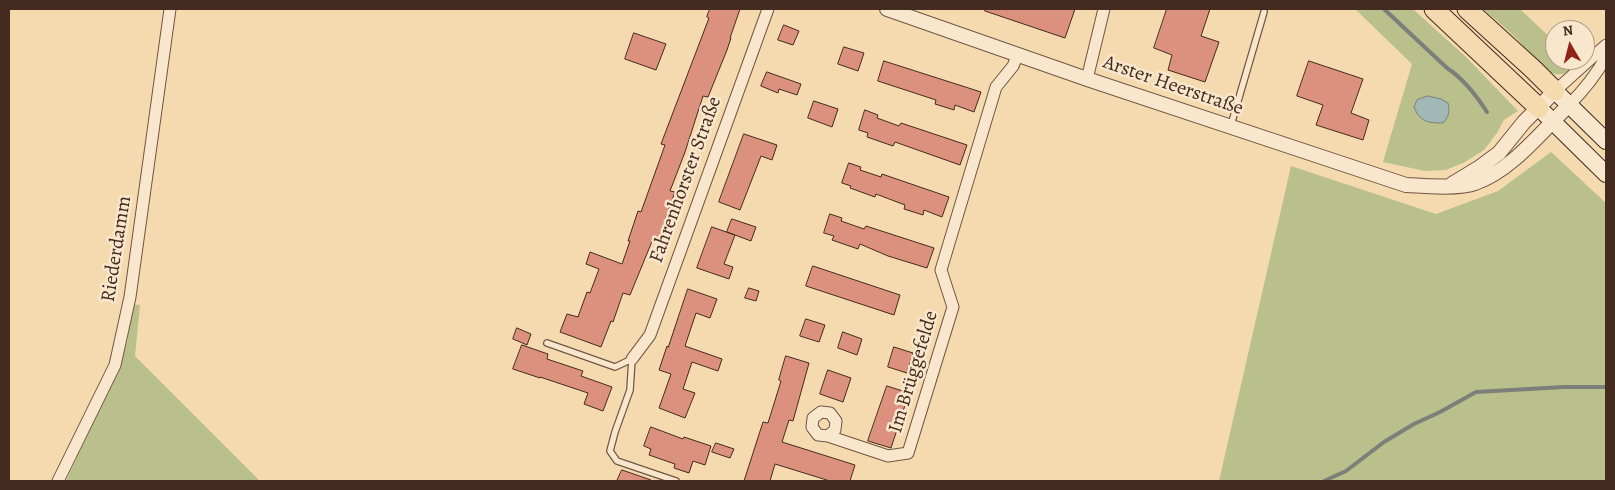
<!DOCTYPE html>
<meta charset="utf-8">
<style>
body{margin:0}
#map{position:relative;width:1615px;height:490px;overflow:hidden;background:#f5dab0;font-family:Alegreya,serif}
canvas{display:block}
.frame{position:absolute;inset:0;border:10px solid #442a1f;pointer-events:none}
.north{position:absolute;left:1545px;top:20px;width:50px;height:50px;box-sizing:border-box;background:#f8e7cc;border:1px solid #b09b87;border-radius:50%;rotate:352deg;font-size:14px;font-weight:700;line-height:20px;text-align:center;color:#442a1f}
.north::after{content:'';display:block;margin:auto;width:18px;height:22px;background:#8f2418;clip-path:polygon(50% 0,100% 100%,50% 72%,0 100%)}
</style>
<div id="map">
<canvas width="1615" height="490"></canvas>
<div class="frame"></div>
<div class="north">N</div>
</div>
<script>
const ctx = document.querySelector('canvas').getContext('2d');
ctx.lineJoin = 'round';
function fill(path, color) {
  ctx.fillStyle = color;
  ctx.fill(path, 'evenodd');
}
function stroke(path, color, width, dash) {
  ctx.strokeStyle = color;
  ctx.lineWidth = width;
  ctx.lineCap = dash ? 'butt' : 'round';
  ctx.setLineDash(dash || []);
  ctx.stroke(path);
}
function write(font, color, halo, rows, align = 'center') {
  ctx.font = font + ' Alegreya,serif';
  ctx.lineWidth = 5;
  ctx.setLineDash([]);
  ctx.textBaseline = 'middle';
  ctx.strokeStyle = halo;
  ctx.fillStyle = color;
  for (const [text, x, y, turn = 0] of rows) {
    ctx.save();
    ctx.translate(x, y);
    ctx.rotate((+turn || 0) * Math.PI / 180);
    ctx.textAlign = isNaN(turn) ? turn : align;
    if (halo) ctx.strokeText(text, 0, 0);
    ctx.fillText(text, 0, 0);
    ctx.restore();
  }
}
const green = new Path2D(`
 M1355,9h58l53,48 52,54 -14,9 -7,13 -13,17 -19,12 -19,8 -21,1 -42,-9 29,-98z
 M1483,9h37l35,33v18h16l5,6c-6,5 -13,10 -21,8 -14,-4 -27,-23 -37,-34 -11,-11 -23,-21 -35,-31z
 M1551,152l55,51v278h-387l72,-315 145,48 62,-23z
 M132,304l8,1 -5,51 125,125h-194l52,-113 9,-25z`);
const water = new Path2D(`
 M1428,96l13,3 7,4c2,8 1,14 -5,20 -15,0 -23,-1 -29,-16l3,-7z`);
const stream = new Path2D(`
 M1384,9l63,59c17,11 29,27 40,44
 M1324,481l22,-10 38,-29 30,-18 26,-12 36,-20 88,-5h42`);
const building = new Path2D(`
 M710,9h30l-10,29h1l-4,12 -19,47 -5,-1 -18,56 -15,39 5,1 -10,28 2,1 -7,20 -7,-2 -23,56 -7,-2 -10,29 -2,-1 -10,26 -41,-15 7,-18 11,3 9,-25 3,1 9,-24 -13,-5 4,-12 32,12 8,-23h-2l10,-30 3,1 24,-67 -4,-1 48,-126 -2,-1z
 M985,9h90l-10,29 -80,-27z
 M1167,9h43l-9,27 18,6 -14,40 -37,-12 4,-15 -18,-7z
 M784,25l15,6 -6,14 -15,-5z
 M634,33l32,11 -10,26 -31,-11z
 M844,47l20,6 -6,18 -20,-7z
 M884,61l97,31 -7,20 -19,-7 -1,5 -19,-6 1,-4 -58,-19z
 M1309,61l54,18 -12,34 18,7 -6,20 -47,-15 7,-20 -26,-9z
 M767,72l34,12 -4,11 -18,-6 -1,4 -17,-7z
 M814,101l24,8 -6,18 -24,-9z
 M865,110l13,5 -1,3 22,8 2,-3 66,22 -7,20 -65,-23 -2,4 -26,-9 1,-4 -9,-3z
 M744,134l33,11 -5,15 -11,-4 -21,54 -21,-8z
 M849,163l12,4 -1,3 21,7 1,-3 67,23 -7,20 -18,-7 -1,5 -19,-6 1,-4 -29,-11 -1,3 -25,-9 1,-2 -9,-3z
 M830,214l12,4 -1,3 23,8 2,-3 68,22 -7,20 -39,-12 -28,-12 -2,5 -26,-9 2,-4 -10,-3z
 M732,219l24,8 -5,14 -24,-9z
 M712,227l23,8 -11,29 9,3 -4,12 -32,-11z
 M813,266l87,29 -6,20 -88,-29z
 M749,288l10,3 -3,10 -11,-3z
 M688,289l29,10 -7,19 -14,-5 -11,33 37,13 -4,12 -26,-9 -9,27 12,4 -10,25 -26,-10 12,-34 -12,-4 8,-24 1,1z
 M806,319l19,6 -6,17 -19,-6z
 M517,328l14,6 -4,11 -14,-6z
 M843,332l19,7 -5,16 -19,-7z
 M522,345l26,9 -1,5 36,12 -2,5 31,11 -9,24 -19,-7 4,-11 -48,-16v1l-27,-9z
 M894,347l19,6 -6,20 -19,-6z
 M786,356l23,7 -16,58 -4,-1 -7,22 73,23 -5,16h-20l-55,-17 -5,17h-26l19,-59 5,1 13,-42 -2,-1z
 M828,370l23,8 -8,24 -23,-8z
 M887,386l22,7 -18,55 -23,-7z
 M651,427l32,12 1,-2 27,9 -6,19 -12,-4 -4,12 -15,-5 1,-4 -26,-9 2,-6 -7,-3z
 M716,443l18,6 -4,9 -18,-6z
 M622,470l29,10 -1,1h-33z`);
const service = new Path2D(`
 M1231,125l33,-113
 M547,343l68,24 17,-8
 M632,359l-2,31 -15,42 -5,19 7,10 59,20`);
const minor = new Path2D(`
 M1087,79l17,-70
 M1555,91l51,-46
 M1569,105c15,-15 27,-30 37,-48
 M632,359l18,-24 118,-326
 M828,436l-10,-1 -6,-8 1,-9 8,-6 9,1 6,8 -1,9 -7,6 60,20 20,-3 45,-146 -12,-37 55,-183 17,-21 5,-12
 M58,481l57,-116 15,-68 40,-288`);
const tertiary = new Path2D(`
 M887,9l200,70 319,106c17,1 54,4 69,-2 36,-12 67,-52 94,-78
 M1452,184l28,-17 19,-14 25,-31 31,-31`);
const secondary = new Path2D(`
 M1555,91l51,50
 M1539,108l67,66`);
const trunk = new Path2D(`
 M1434,9l105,99
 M1467,9l67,61 21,21`);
const streetNames = [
 ["Arster Heerstraße",1173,86,19],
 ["Fahrenhorster Straße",686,180,-70],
 ["Riederdamm",117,249,-81],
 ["Im Brüggefelde",914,372,-73]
];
fill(green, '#bac08c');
fill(water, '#a2b8b7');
stroke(water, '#7c7f7a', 1);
stroke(stream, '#7c7f7a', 4);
fill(building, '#db917d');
stroke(building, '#442a1f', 1);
stroke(service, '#705643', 8);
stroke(minor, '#705643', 13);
stroke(tertiary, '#705643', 16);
stroke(secondary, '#442a1f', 18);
stroke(trunk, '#442a1f', 21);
stroke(service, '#f8e7cc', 5.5);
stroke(minor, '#f8e7cc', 11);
stroke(tertiary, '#f8e7cc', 14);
stroke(secondary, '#f8e7cc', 16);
stroke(trunk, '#f5dab0', 19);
write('20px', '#442a1f', '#f8e7cc', streetNames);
</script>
